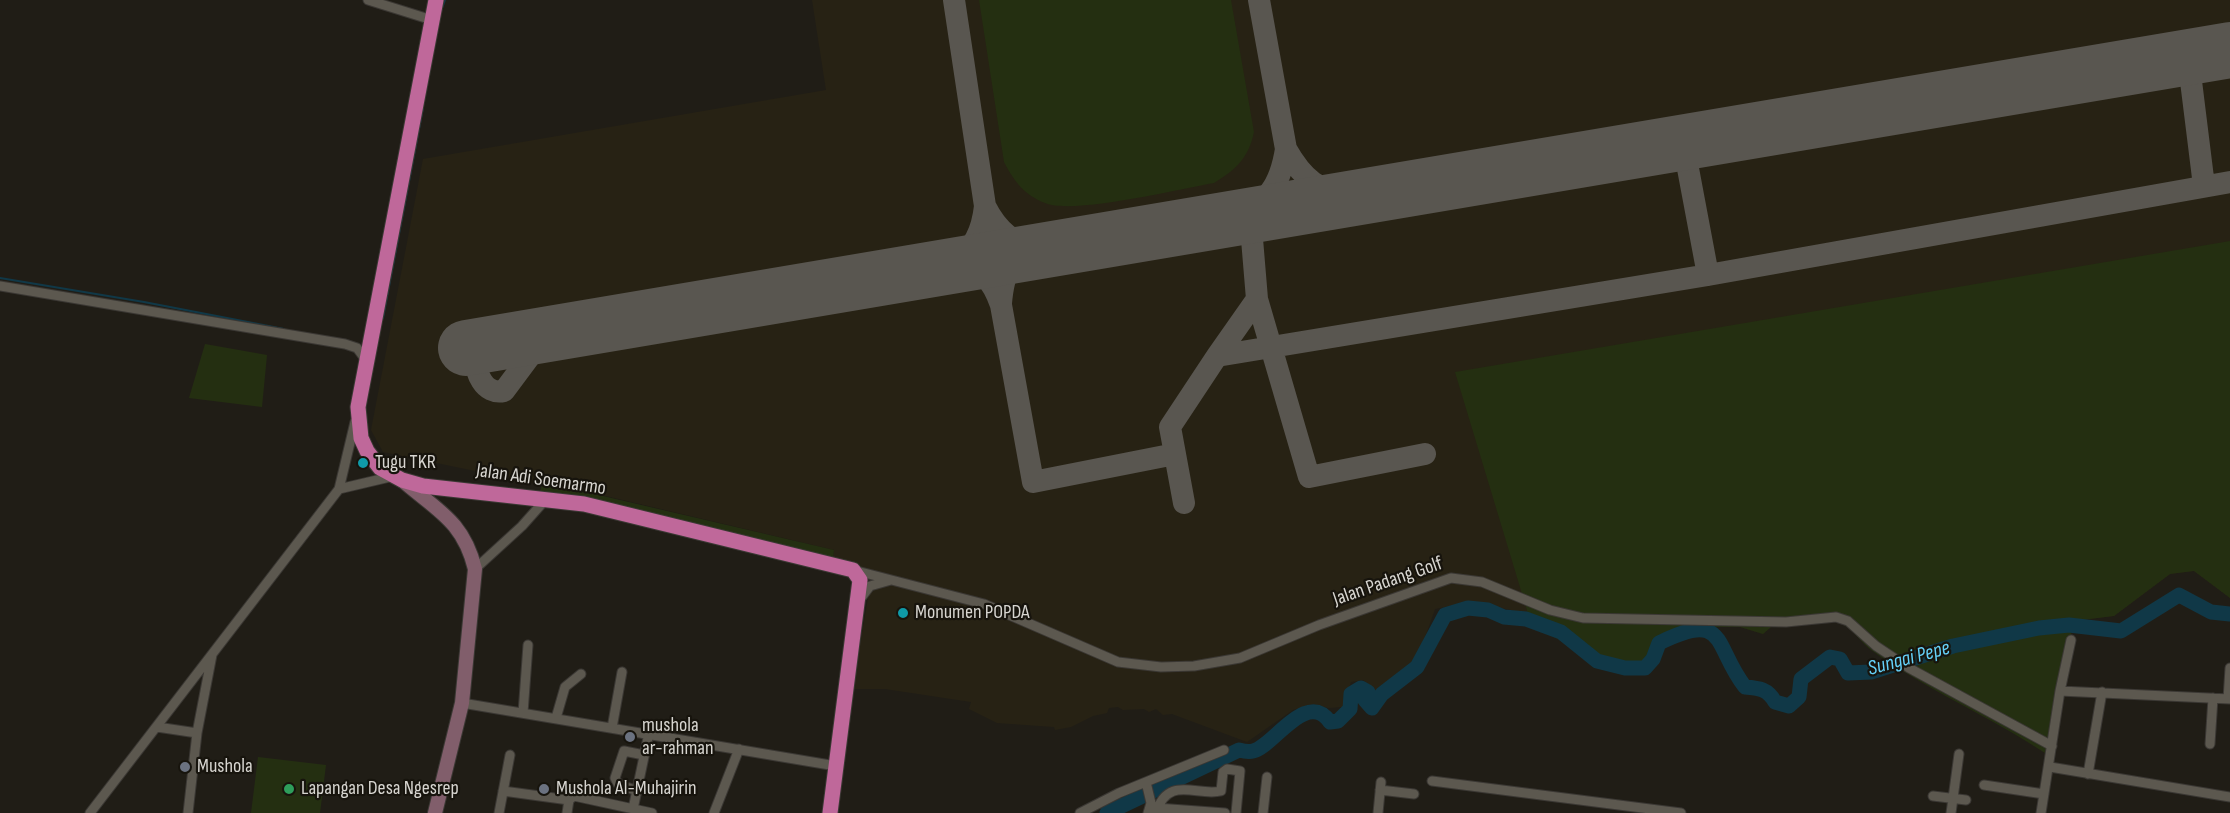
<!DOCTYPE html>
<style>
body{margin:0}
canvas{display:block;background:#201d16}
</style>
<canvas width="2230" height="813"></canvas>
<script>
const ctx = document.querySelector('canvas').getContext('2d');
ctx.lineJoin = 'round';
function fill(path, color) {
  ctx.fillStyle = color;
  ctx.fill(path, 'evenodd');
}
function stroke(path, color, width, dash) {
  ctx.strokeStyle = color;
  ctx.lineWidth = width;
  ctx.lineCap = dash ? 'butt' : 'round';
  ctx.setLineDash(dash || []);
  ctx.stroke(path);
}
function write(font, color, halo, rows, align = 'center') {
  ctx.font = font + ' "Sofia Sans Condensed",sans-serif';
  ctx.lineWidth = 4.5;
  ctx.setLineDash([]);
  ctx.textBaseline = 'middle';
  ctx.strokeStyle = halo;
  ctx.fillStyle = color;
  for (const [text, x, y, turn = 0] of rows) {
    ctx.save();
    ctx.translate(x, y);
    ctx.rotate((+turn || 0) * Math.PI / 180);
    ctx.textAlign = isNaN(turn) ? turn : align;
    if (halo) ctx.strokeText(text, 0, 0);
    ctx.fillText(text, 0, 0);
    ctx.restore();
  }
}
const built = new Path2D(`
 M812,0h1418v598l-36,-27 -24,3 -56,42 -40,5 -29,132 -36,-24 -103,-57 -36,-23 -25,-24 -11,-4 -63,6 -8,7 -23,-7h-52l-7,13 -11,-2 -8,6 -11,19 -21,2 -15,-7 -13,-2 -57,-23 1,-11 -35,-12 -41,-8 -35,7 -18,51 -39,32 -15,-12 -12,2 -8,25 -15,1 -15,-4 -20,6 -46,32 -75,-28 -9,1 -7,-6 -7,3 -5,-3 -21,1 -5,-3 -9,1 -2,5 -14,3 -22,11 -16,3 -1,-3 -57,-4 -28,-14 2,-7 -86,-13h-33l17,-96 30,-16 -66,-16 1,-11 -245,-58 -2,2 -204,-42 -12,-22 52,-271 403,-69z`);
const green = new Path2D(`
 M979,0h252l23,132c-5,25 -18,38 -40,51 -35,6 -141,32 -169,20 -21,-8 -31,-22 -41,-41z
 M2230,241v357l-36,-27 -24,3 -56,42 -40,5 -29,132c-56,-37 -120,-64 -174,-103 -12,-9 -21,-26 -36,-28 -19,-3 -44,4 -64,5l-8,7 -23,-7h-52l-7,13 -11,-2 -8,6 -11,19c-36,3 -74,-15 -106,-30l1,-11 -17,-5 -74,-245z
 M205,344l62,11 -5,52 -73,-9z
 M543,482l291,68 -1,11 -293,-70z
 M258,757l68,8 -6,48h-69z`);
const stream = new Path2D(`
 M441,11l4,-11
 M0,278l144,24 140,27
 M383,318l40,-210`);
const river = new Path2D(`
 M1107,813l132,-63c4,1 10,2 14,1 21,-5 53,-62 77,-29l8,-1 12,-12 1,-15 10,-6 7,4 -3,8 7,8 10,-14 35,-27 28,-52 23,-7 20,2 16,7 22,2 35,13 36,29 28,7h20l8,-9 6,-16c69,-34 54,3 86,44 14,1 23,2 30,15l14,4 10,-9 2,-18 29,-22 10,2 8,14 23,-1 82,-26 86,-18 30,-3 52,6 58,-36 32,17 19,2`);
const taxiway = new Path2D(`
 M954,0l31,206c-3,27 -11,40 -30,59
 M1259,0l27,149c18,32 32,41 68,49
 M2188,57l16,129
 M1683,142l25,133
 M985,206c13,26 28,37 56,44
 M1231,218c36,-14 49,-31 55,-69
 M955,265c27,2 37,15 46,40l32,177 142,-28
 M1257,299l52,178 116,-23
 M1001,303c3,-33 8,-43 40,-53
 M539,335c-80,-36 -74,65 -35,56l32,-43 21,-16
 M1217,356l40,-57 -7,-84
 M1184,503l-14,-76 47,-71 491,-81 522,-93`);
const runway = new Path2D(`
 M466,348l1764,-298`);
const minor = new Path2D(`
 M368,0l64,20
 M0,286l345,58 12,4 9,12
 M339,489l55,-13
 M475,569l47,-43 24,-27
 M853,570l131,34 134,58 43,5 33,-1 46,-8 79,-33 132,-47 31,4 68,28 33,8 203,4 50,-5 12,4 28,25 33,22 143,78
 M861,598l9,-12 21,-6
 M2060,691l170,8
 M2228,699l2,-31
 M462,703l374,63
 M523,713l5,-68
 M556,718l9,-31 16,-13
 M157,727l40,6 -9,80
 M612,728l10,-56
 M197,733l15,-78
 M2210,744l3,-46
 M2050,767l180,30
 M2088,774l14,-82
 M1432,781l249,32
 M1146,782l5,21 -3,10
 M1984,785l60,9
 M1380,790l34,4
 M503,791l66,9 5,-4 78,17
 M637,791l-19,-7 -3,-6 9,-27 20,4
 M1933,796l33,4
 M1157,808l68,5
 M633,809l16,-76
 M90,813l249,-324 16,-67
 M499,813l11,-58
 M567,813l2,-13
 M714,813l25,-64
 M1080,813l39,-20 105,-43
 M1156,813c12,-39 41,-16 65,-22l2,-19 4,-3 13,2 -4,42
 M1263,813l4,-36
 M1378,813l3,-31
 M1951,813l8,-59
 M2041,813l19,-122 11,-51`);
const secondary = new Path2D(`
 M402,480c34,30 61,40 73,89l-13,134 -27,110`);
const trunk = new Path2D(`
 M436,0l-78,407 3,31 6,13 13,17 22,12 21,6 161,18 269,66 7,10 -30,233`);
const markers = [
 [363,463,6,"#0f9aa8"],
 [903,613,6,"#0f9aa8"],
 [630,737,6,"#6b7280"],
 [185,767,6,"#6b7280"],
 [289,789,6,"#2e9e5b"],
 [544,789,6,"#6b7280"]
];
const poiNames = [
 ["Tugu TKR",375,463],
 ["Monumen POPDA",915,613],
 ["mushola",642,726],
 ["ar-rahman",642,749],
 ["Mushola",197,767],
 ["Lapangan Desa Ngesrep",301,789],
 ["Mushola Al-Muhajirin",556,789]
];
const streetNames = [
 ["Jalan Adi Soemarmo",541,480,8],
 ["Jalan Padang Golf",1388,582,-19]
];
const waterNames = [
 ["Sungai Pepe",1909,659,-15]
];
fill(built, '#272214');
fill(green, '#242f11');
stroke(stream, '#103847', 2);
stroke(river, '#103847', 15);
stroke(taxiway, '#595650', 22);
stroke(runway, '#595650', 56);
stroke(minor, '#3b3834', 11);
stroke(secondary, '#3b3834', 16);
stroke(trunk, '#3b3834', 17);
stroke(minor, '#5c584f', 9);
stroke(secondary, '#815e6b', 14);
stroke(trunk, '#bf689a', 15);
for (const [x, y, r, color] of markers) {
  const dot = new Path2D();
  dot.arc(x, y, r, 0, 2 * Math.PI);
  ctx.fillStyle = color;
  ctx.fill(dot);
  stroke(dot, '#17140d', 2);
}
write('20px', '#d7d5d0', '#17140d', poiNames, 'left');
write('20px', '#d7d5d0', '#17140d', streetNames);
write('italic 21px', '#65d1f9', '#17140d', waterNames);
</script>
